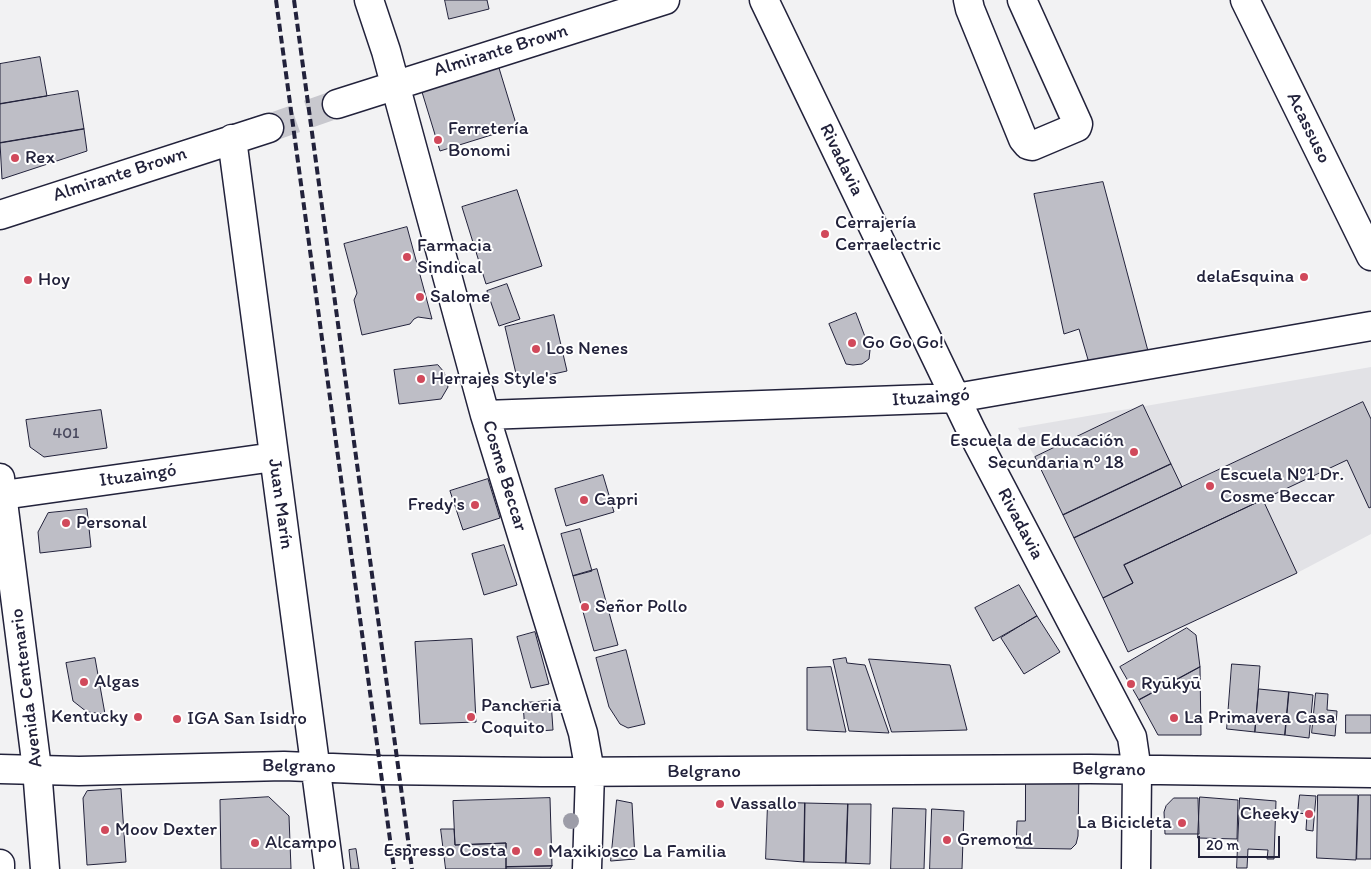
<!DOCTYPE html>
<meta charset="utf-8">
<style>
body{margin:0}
#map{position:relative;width:1371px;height:869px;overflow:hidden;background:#f2f2f3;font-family:Itim,sans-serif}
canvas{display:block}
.scale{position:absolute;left:1198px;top:836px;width:82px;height:22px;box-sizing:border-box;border:2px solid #22223b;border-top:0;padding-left:6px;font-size:15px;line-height:18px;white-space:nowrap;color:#22223b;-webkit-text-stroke:4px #fff;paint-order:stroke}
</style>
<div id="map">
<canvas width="1371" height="869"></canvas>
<div class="scale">20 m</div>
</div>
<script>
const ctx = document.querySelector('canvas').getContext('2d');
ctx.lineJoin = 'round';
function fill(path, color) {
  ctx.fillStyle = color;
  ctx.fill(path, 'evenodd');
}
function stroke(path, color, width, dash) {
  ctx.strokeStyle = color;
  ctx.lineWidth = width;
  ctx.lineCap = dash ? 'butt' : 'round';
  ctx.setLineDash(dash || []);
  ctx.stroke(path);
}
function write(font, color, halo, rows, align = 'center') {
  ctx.font = font + ' Itim,sans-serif';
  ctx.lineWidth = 4;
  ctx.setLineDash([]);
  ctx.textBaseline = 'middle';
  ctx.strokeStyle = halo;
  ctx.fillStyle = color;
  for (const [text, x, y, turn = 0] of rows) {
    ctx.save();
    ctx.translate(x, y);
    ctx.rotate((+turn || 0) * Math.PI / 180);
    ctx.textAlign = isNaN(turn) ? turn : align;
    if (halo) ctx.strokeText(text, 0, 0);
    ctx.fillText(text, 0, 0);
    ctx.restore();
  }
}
const built = new Path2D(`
 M1371,367v167l-74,39 -169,79 -93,-195 -17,-29z`);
const building = new Path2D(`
 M445,0h42l2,9 -40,10z
 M40,57l7,39 -47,8v-40z
 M499,68l18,59 -77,24 -18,-59z
 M78,91l6,38 -84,14v-39z
 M84,129l3,22 -85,28 -2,-36z
 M1103,182l45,169 -59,12 -10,-34 -15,5 -30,-140z
 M517,190l25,76 -56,18 -24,-77z
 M407,227l25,92 -14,-2 -4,2 -4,5 -48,11 -8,-35 3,-7 -13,-49z
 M507,284l13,35 -21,7 -12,-35z
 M856,313l14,37 -1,9 -7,5 -9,1 -7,-1 -17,-40z
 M554,315l13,56 -49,11 -13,-55z
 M438,365l6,7 4,15 -7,12 -42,5 -5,-34z
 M1363,402l8,17v88l-2,1 -22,-48 -223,105 9,18 -30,15 -29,-60z
 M1143,405l28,59 -108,51 -28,-58z
 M101,410l6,38 -63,9 -14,-10 -4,-27z
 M1171,464l11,23 -108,51 -11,-23z
 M603,475l11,37 -48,14 -11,-37z
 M488,479l12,39 -37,12 -13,-39z
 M1263,500l34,73 -169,79 -25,-54 30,-15 -9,-18z
 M87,509l4,38 -51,6 -2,-21 10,-19z
 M580,529l12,42 -19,5 -12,-42z
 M504,545l13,40 -33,10 -12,-41z
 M597,569l21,76 -24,6 -21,-75z
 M1019,585l18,31 -44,25 -18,-33z
 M1037,616l23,36 -36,22 -23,-36z
 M1187,628l9,7 4,32 -61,33 -19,-33z
 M535,632l14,52 -18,4 -14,-51z
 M472,639l4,83 -56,2 -5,-82z
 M626,650l19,74 -17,4 -8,-4 -11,-17 -13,-49z
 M95,658l10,56 -18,-2 -14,-11 -7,-38z
 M846,658l1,5 18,2 24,68 -40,-2 -16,-71z
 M869,659l81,6 17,65 -75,2z
 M1232,664l28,2 -5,66 -28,-3z
 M831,667l15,65 -39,-2v-62z
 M1200,667l1,68h-43l-19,-35z
 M1259,689l30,3 -4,43 -30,-3z
 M1289,692l24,3 -4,43 -24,-3z
 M1316,693l12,1 -1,16 10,1 -2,25 -23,-3z
 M551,701l2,29 -28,2 -2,-29z
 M1346,715h25v18h-25z
 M1026,771l53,1 -1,64 -2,8 -5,5 -55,-1 1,-27h8z
 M121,789l5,73 -39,3 -4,-67 4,-7z
 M1300,795l16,1 -3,35 -7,-1 1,-16 -9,-1z
 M1318,795h40l-2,65 -39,-2z
 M1359,795h12v64h-14z
 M269,797l20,19 2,53h-70l-1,-69z
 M1200,797l38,3 -1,39 -39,-1z
 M550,798l2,68 -46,1v-24l-51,2 -2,-44z
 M1174,798h24l1,36h-34l-1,-22 2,-6z
 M1240,798l36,3 -2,58h-7l1,-9 -20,-1 -1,19h-10z
 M617,800l15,3 3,56 -24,2z
 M768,802l37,1 -1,59 -38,-3z
 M805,803l43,1 -2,59 -42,-1z
 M848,804h23l-1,60 -24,-1z
 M893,808l33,1 -2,60h-33z
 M932,809l32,2 -2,58h-32z
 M441,829h13l1,16 51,-2v26h-60z
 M356,849l3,20h-8l-2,-19z
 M552,866l-2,3h-44v-2z`);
const minorTunnel = new Path2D(`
 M269,128l68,-24`);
const minor = new Path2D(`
 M369,0l17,51 99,364 98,318 7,39 -3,97
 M764,0l208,432 160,305 5,34 -1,98
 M968,0l2,9 53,130 5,6 4,1 45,-19 1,-3 -56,-124
 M1245,0l126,256
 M337,104l328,-104
 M232,139l97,730
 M0,215l269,-87
 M485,415l471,-17 415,-72
 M3,495l271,-38
 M0,769l79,2 205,-5 97,4 161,2 548,-3 281,4`);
const major = new Path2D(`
 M0,478l37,291 8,100
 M0,864v5`);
const rail = new Path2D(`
 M276,0l118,869
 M294,0l118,869`);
const trees = [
 [571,821]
];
const markers = [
 [438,140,5,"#d1495b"],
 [15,158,5,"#d1495b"],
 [825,234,5,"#d1495b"],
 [407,257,5,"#d1495b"],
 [1304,277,5,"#d1495b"],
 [28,280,5,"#d1495b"],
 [420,297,5,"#d1495b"],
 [852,343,5,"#d1495b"],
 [536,349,5,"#d1495b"],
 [421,379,5,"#d1495b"],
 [1134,452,5,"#d1495b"],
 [1210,486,5,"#d1495b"],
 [584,500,5,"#d1495b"],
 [475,505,5,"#d1495b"],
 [66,523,5,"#d1495b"],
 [585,607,5,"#d1495b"],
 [84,682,5,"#d1495b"],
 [1131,684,5,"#d1495b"],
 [138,717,5,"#d1495b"],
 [471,717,5,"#d1495b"],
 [1174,718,5,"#d1495b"],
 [177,719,5,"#d1495b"],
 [720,804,5,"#d1495b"],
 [1309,814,5,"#d1495b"],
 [1182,823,5,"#d1495b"],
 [105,830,5,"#d1495b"],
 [947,840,5,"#d1495b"],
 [255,843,5,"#d1495b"],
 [516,851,5,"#d1495b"],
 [538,852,5,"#d1495b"]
];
const numberNames = [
 ["401",66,434]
];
const streetNames = [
 ["Almirante Brown",501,51,-17],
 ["Acassuso",1308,128,64],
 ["Rivadavia",841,160,64],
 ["Almirante Brown",120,175,-18],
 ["Ituzaingó",931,398,-4],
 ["Ituzaingó",138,476,-8],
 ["Cosme Beccar",504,476,73],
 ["Juan Marín",280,504,82],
 ["Rivadavia",1020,524,62],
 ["Avenida Centenario",27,688,-97],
 ["Belgrano",299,767,1],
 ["Belgrano",1109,770,1],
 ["Belgrano",704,772]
];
const poiNames = [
 ["Ferretería",448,129],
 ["Bonomi",448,151],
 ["Rex",25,158],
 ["Cerrajería",835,223],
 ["Cerraelectric",835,245],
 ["Farmacia",417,246],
 ["Sindical",417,268],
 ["delaEsquina",1294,277,"right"],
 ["Hoy",38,280],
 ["Salome",430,297],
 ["Go Go Go!",862,343],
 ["Los Nenes",546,349],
 ["Herrajes Style's",431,379],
 ["Escuela de Educación",1124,441,"right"],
 ["Secundaria nº 18",1124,463,"right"],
 ["Escuela Nº1 Dr.",1220,475],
 ["Cosme Beccar",1220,497],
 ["Capri",594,500],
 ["Fredy's",465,505,"right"],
 ["Personal",76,523],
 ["Señor Pollo",595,607],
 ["Algas",94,682],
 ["Ryūkyū",1141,684],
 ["Pancheria",481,706],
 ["Coquito",481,728],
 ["Kentucky",128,717,"right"],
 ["La Primavera Casa",1184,718],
 ["IGA San Isidro",187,719],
 ["Vassallo",730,804],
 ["Cheeky",1299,814,"right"],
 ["La Bicicleta",1172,823,"right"],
 ["Moov Dexter",115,830],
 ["Gremond",957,840],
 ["Alcampo",265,843],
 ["Espresso Costa",506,851,"right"],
 ["Maxikiosco La Familia",548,852]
];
fill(built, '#e2e2e6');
fill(building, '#bebec6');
stroke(building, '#22223b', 1);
stroke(minorTunnel, '#c8c8ce', 28, [28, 14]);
stroke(minor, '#22223b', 31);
stroke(major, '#22223b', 31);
stroke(minor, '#fff', 28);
stroke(major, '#fff', 28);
stroke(rail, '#22223b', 4, [8, 4]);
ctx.fillStyle = '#9d9da8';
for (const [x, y] of trees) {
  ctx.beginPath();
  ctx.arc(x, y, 8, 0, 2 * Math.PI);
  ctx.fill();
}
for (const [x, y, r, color] of markers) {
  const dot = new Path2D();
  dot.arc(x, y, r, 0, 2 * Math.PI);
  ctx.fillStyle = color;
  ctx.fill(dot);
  stroke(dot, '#fff', 2);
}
write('16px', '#49495e', null, numberNames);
write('19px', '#22223b', '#fff', streetNames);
write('19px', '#22223b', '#fff', poiNames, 'left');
</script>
